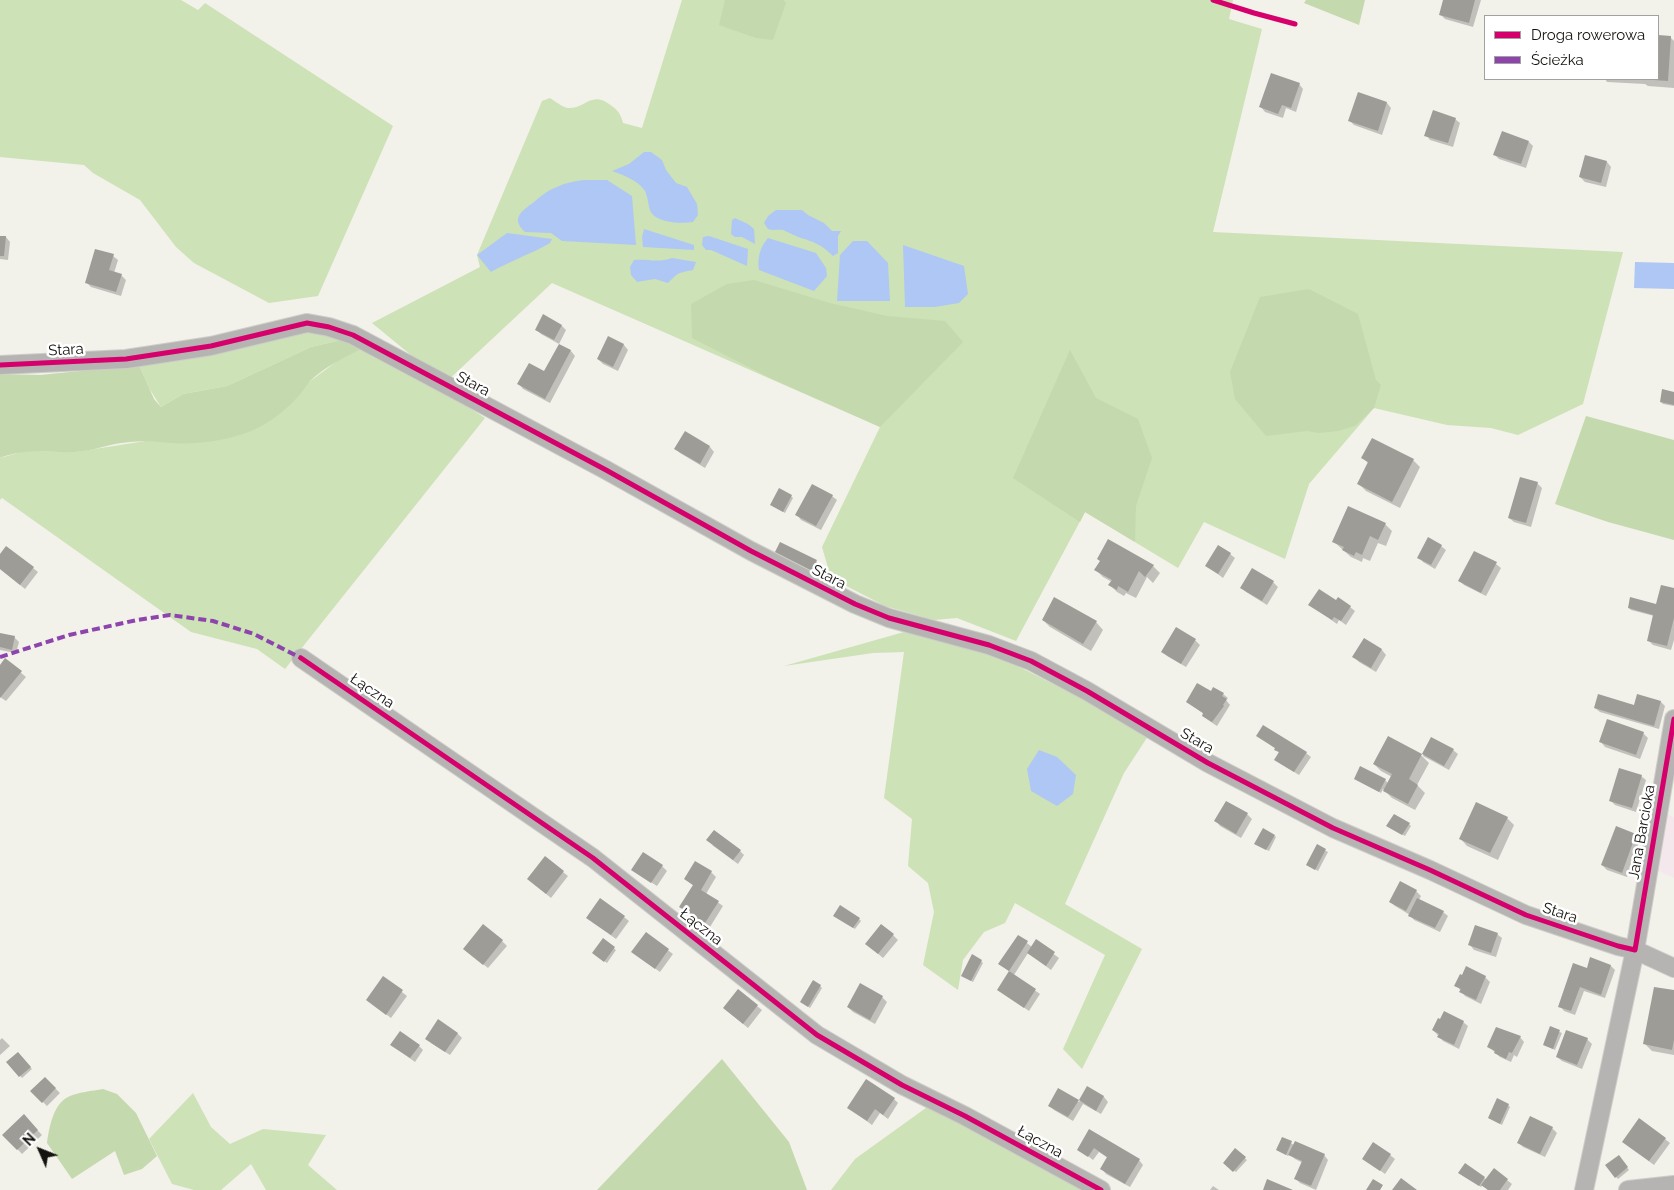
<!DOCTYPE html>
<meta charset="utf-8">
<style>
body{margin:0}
#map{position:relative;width:1674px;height:1190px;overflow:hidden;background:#f2f1ea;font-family:Raleway,sans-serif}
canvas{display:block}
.legend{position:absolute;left:1484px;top:15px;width:175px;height:65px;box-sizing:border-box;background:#fff;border:1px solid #a1a19f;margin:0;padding:6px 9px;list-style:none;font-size:15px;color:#15130f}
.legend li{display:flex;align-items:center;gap:10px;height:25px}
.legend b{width:25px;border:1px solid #a1a19f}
.north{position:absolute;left:15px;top:1125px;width:50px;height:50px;-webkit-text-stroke:4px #fff;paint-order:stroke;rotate:314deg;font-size:14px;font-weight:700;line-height:20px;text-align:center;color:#15130f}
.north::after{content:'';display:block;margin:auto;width:18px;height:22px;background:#15130f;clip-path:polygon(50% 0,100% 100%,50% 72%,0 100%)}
</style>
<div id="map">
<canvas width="1674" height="1190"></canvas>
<ul class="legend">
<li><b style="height:6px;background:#d6006c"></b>Droga rowerowa</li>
<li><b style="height:6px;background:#8e44ad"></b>Ścieżka</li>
</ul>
<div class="north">N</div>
</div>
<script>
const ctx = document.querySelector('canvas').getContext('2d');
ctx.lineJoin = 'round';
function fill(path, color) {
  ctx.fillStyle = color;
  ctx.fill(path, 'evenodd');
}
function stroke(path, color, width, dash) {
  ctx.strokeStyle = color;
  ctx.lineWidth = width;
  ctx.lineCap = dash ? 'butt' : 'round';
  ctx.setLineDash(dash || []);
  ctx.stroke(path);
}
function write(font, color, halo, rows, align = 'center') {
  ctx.font = font + ' Raleway,sans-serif';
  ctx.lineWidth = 5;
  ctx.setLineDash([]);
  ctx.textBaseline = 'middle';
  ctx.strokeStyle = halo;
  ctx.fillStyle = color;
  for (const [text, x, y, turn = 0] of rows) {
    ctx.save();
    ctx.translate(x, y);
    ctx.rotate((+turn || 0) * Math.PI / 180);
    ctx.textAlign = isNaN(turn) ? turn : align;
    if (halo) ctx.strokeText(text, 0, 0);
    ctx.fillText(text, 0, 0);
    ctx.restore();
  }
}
const commercial = new Path2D(`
 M1666,813l8,4v61l-18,-8z`);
const green = new Path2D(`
 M0,0h181l17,10 7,-7 188,123 -75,170 -49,7 -75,-40 -18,-16 -36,-47 -47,-27 -9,-8 -84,-8z
 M682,0h551l-4,19 33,10 -49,203 410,20 -40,152 -65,31 -27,-7 -44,-3 -73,-17 -65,76 -24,75 -81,-37 -26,46 -93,-56 -69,129 -59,-23 -23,2 -49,-14 -54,-28 -9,-31 58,-120 -328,-144 -107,100 -73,-60 108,-56 -3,-12 65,-154 8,-3c5,3 12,9 18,10 17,1 23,-17 41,-4 8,5 12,10 14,19l19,5z
 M307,332l39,7 -35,8 -84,39 -44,8 -22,13 -12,-19 -10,-23z
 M367,342l118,76 -200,251 -28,-20 -66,-17 -189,-134 -2,2v-42l25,-7 50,1 71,-11 46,2 117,-61 31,-23z
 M904,632l80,17 166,84 -26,40 -59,131 77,45 -60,120 -19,-20 42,-94 -90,-52 -10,20 -21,9 -21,28 -5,30 -35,-25 11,-53 -6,-29 -20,-17 4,-47 -28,-21 20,-146 -31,1 -89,13z
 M193,1093l18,34 19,17 33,-15 63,6 -18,30 29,25h-71l-15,-26 -30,26h-27l-22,-6 -23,-45z
 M930,1105l158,85h-257l24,-31z`);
const forest = new Path2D(`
 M725,0h58l3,3 -13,37 -17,-2 -37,-13z
 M1306,0h59l-6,25 -55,-22z
 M754,280l76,23 57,13 58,5 18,21 -83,85 -110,-49 -78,-40 -1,-34 36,-20z
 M1309,289l49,25 18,66 5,5 -7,23 -19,18 -17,5 -19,2 -12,-2 -41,5 -31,-37 -5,-27 30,-75z
 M346,339l15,10c-18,9 -36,18 -51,32 -3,4 -6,8 -9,12 -15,18 -36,34 -58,41 -21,7 -49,11 -71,9 -14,-1 -27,-3 -42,-1 -18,1 -37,9 -55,10 -27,1 -49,-4 -75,6v-84l40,1 99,-10 15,34 7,8 22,-13 44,-8 84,-39z
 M1070,350l26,48 42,21 14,39 -16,48 -1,36 -50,-30 -5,10 -67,-44z
 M1586,416l88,24v100l-66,-18 -53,-18z
 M722,1059l67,83 18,48h-210z
 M103,1089l14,5 19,19 21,43 -15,13 -18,6 -9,-24 -43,28 -25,-36c2,-14 6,-39 21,-46 10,-5 24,-6 35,-8z`);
const water = new Path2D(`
 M644,152h7l11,8 4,10 10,13 11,4 10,17 1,11 -5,7c-11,2 -39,1 -43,-12 -2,-6 -2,-13 -5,-19 -7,-11 -22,-16 -33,-20l17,-7z
 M584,180h23l25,16 4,49 -74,-4 -11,-8 -26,-1c-15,-14 -3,-21 9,-30 7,-6 14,-12 23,-15 8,-4 17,-6 27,-7z
 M776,210h26l6,5 16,8 8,8h9l-3,5v17l-5,3c-12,-12 -19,-14 -35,-19 -5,-2 -10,-5 -15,-7 -5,-1 -10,1 -15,-1l-4,-6 4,-7z
 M735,218l13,6 6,5 1,15 -13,-7h-7l-4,-3 1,-14z
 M644,229l50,16v5l-51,-3 -1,-10z
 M507,233l45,6 -2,4c-19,11 -40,18 -59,29l-14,-17z
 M709,236l39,13 -1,17 -36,-16h-5l-4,-5 1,-8z
 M768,238l48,15 10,15 1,8 -13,15 -55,-21c-2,-12 1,-23 9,-32z
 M853,241h14l21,22 2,38h-53l3,-46z
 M903,245l61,21 4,28 -9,9 -24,4h-30z
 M672,258l24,4 -3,8c-15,3 -14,2 -25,13l-13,-4 -18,3 -6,-7 -1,-8 4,-7c13,-1 26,3 38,-2z
 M1635,262l39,1v26l-40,-1z
 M1039,750l18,7 19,18 -3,19 -16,12 -26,-15 -4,-22z`);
const shadow = new Path2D(`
 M1444,0h37l-8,27 -28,-8 -5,-5z
 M1658,37h12l4,4v47l-26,-2 -3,-2 -38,-2 -2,-3h53z
 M1299,84l4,5 -7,23 -10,-4 -3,10 -18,-6 -4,-5z
 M1359,93l28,10 4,5 -9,27 -28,-10 -5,-5z
 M1455,119l5,4 -7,24 -23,-7 -4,-5z
 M1529,142l4,4 -7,22 -27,-9 -4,-4z
 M1607,162l4,5 -5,20 -21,-5 -5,-5z
 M0,237h6l4,5 -2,18 -8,-1z
 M113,256l5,4 -4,13 7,2 5,5 -5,16 -30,-9 -5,-5z
 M543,316l19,10 4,4 -7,14 -18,-10 -5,-5z
 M609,338l15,7 4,5 -10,21 -15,-7 -5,-5z
 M559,346l12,5 4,5 -25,47 -27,-14 -4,-5 25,-11z
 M1674,393v13l-11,-2 -2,-2z
 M685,433l25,14 4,5 -9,16 -25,-15 -5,-5z
 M1363,458l50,2 7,7 -20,41 -34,-17 -7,-7 10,-20z
 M1537,483l5,5 -11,39 -17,-5 -5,-4z
 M791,496l2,2 -8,15 -12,-7z
 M832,496l5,4 -16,30 -20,-10 -4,-5z
 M1385,524l7,7 -6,15 -8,-3 -8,18 -7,-3 -1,4 -11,-5 -17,-15z
 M1441,546l5,4 -11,19 -12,-7 -4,-5z
 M7,547l31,25 -13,17 -25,-20v-13z
 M1230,554l5,4 -12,20 -16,-12z
 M816,561l4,5 -6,14 -36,-18z
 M1496,564l5,4 -15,28 -22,-11 -4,-4z
 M1153,566l7,7 -7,10 -6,-6 -11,21 -10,-5 -2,3 -7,-4 -7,-7 2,-3 -9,-5 -7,-7z
 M1273,582l5,5 -11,18 -21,-13 -4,-4z
 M1674,590v50l-3,10 -18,-5 -5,-5 6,-24 -23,-6 -2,-2 27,-3z
 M1337,602l13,5 5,4 -9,14 -7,-5 -2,4 -27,-19z
 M1043,620l53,2 7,8 -12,21 -41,-24z
 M0,634l14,3 5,5 -3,11 -16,-3z
 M1195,640l5,5 -14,22 -19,-11 -4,-5z
 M1364,640l18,10 4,5 -10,17 -17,-10 -5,-5z
 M6,660l20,17 -20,24 -6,-4v-30z
 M1211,693l12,1 5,4 -2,2 4,5 -13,21 -9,-6 -5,-4 1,-2 -17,-12z
 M1661,702l4,4 -6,23 -59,-17 -5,-4 40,-1z
 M1643,733l5,5 -8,21 -35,-12 -4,-5z
 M1257,735l49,18 5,4 -12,18 -18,-11 -5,-5 3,-6 -3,-4z
 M1388,738l34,18 7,7 -12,22 8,8 -10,17 -23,-12 -9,-9 -2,4 -26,-14 30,1 3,3 4,-6 -11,-6 -7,-7z
 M1432,739l21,11 5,4 -9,16 -26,-14z
 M1641,776l5,4 -10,32 -21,-7 -5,-5z
 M1226,803l21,11 5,5 -11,19 -21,-12 -4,-5z
 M1507,818l7,7 -16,35 -31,-14 -7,-8z
 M1409,824l2,2 -6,10 -15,-8z
 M1636,835l4,5 -13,37 -20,-7 -5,-5z
 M1275,836l1,1 -7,14 -12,-6z
 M712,845l28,6 4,4 -6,9z
 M1317,846l11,6 -10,19 -11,-6z
 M662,866l5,5 -10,15 -19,-12z
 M563,872l5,4 -17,22 -23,-19z
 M711,872l5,5 -10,17 17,12 -13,21 -24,-15 -5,-5 13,-21 -9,-7z
 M1401,883l15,8 5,5 -2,4 24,12 5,4 -8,16 -26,-12 -4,-5 -15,-9 -5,-4z
 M624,917l5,4 -13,18 -24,-17z
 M837,917l22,2 2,2 -6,8z
 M646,934l27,20 -13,18 -22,-16z
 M1497,934l5,4 -6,19 -22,-7 -4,-5z
 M893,935l5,5 -15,18 -12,-10z
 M1018,936l14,11 4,-6 23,17 -8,12 -23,-17 -14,22 26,19 -11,17 -31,-21 12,-18 -10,-8z
 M604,940l12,10 -9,13 -11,-8z
 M502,941l5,5 -19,22 -19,-15z
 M981,961l2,2 -10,19 -9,-5z
 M1611,966l4,4 -10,28 -21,-7 -9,24 -11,-4 -4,-5 27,-37z
 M1485,977l5,5 -9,22 -16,-8 -9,-11z
 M384,978l23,18 -16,22 -24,-18z
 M820,986l2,2 -12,20 -7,-5z
 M1674,992v63l-22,-4 -7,-7z
 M882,997l5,5 -12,22 -22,-12 -5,-5z
 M757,1006l5,4 -14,18 -24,-20z
 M1463,1022l5,4 -9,23 -16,-8 -10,-11z
 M1550,1028l12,5 -7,17 -11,-5z
 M457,1033l5,5 -12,17 -19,-12z
 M1520,1037l4,5 -7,15 -3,-2 -3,7 -11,-5 -12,-11z
 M2,1038l8,8 -10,9v-15z
 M1587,1039l5,5 -10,25 -20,-8 -5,-4z
 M419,1046l4,4 -8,12 -18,-13z
 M18,1054l14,15 -10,9 -14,-16z
 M45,1078l15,15 -13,13 -15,-15z
 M1087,1088l17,9 4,5 -7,12 -18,-10 -10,17 -19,-11 -4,-4 9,-16 20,12z
 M894,1099l4,4 -10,16 -8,-6 -8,12 -23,-17z
 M1508,1105l2,2 -8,18 -13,-7z
 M24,1116l18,19 -20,19 -18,-19z
 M1552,1128l5,5 -12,24 -22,-10 -4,-4z
 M1090,1131l49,29 4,5 -13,22 -24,-13 -4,-5 6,-11 -9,-6 -6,8 -14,-11z
 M1283,1138l11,7 30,10 4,5 -12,30 -16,-7 -4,-4 7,-16 -8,-4 -6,-5 -1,2 -10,-6z
 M1665,1139l5,4 -16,22 -26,-19z
 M1235,1150l12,10 -11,12 -12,-9z
 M1390,1155l5,4 -10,15 -21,-15z
 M1620,1158l9,12 -11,9 -2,-2z
 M1462,1175l22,3 3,2h20l5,4 -4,6h-20l-5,-5 -2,2z
 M1213,1186l6,4h-9z`);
const building = new Path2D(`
 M1443,0h32l-6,23 -30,-8z
 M1658,35l13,1 -3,45 -15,-1v-1h5z
 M1271,73l29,10 -9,25 -9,-3 -4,9 -19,-7z
 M1358,92l29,10 -9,29 -30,-10z
 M1433,110l23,8 -8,25 -24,-7z
 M1502,131l27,10 -8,23 -28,-9z
 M1585,155l22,6 -6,22 -22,-6z
 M0,236h6l-2,20h-4z
 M95,249l19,5 -5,16 13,4 -6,18 -31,-9z
 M543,314l19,11 -8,15 -19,-10z
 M608,336l16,8 -11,23 -16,-8z
 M559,344l12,6 -26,49 -28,-15 12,-21 15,8z
 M1662,389l12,3v13l-14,-3z
 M685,431l25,15 -10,18 -26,-15z
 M1372,438l42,21 -22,43 -35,-18 11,-22 -7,-4z
 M1520,477l18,5 -12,41 -18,-5z
 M812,484l21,11 -17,31 -21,-11z
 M779,488l13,7 -9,17 -13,-7z
 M1348,506l38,17 -8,17 -8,-4 -8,19 -6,-3 -2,4 -12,-6 2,-3 -12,-5z
 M1428,537l14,8 -11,20 -14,-7z
 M1108,539l46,26 -9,12 -6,-6 -11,21 -10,-6 -1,4 -9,-5 4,-5 -18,-10 6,-9 -3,-2z
 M780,542l37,18 -8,16 -37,-18z
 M1218,545l13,8 -13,21 -13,-8z
 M6,546l28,21 -14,18 -20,-16v-15z
 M1474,551l23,11 -16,31 -23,-12z
 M1252,568l22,13 -12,20 -22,-13z
 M1661,585l13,3v30l-7,28 -20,-5 6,-26 -25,-7 2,-11 26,7z
 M1319,589l17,11 2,-3 13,9 -10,15 -7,-4 -2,3 -24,-15z
 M1054,597l43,24 -14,23 -41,-24z
 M1176,627l20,12 -15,25 -20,-12z
 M0,633l15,3 -3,14 -12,-3z
 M1364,638l18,11 -11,19 -19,-11z
 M5,658l17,13 -22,27v-33z
 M1197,683l14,8 2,-4 11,6 -2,3 5,3 -4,6 1,1 -12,16 -10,-6 1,-3 -17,-11z
 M1598,694l36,11 3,-11 24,7 -7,25 -60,-18z
 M1607,719l37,13 -8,23 -37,-13z
 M1263,725l44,27 -13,20 -20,-12 5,-8 -5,-2 1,-2 -19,-12z
 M1388,736l34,18 -13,25 9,6 -10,19 -25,-13 9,-17 -19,-10z
 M1431,737l23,12 -10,17 -22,-12z
 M1360,766l26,13 -7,13 -25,-13z
 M1619,768l23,7 -10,33 -23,-7z
 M1226,801l22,12 -12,21 -22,-13z
 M1476,802l32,15 -18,36 -31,-14z
 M1394,814l16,9 -8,12 -16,-9z
 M1616,826l20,8 -14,39 -21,-8z
 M1263,828l12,7 -9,15 -12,-6z
 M714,830l27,20 -8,10 -27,-20z
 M1317,844l9,5 -11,21 -9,-5z
 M643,852l20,13 -12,18 -20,-13z
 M545,856l19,15 -18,23 -19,-15z
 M695,861l17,10 -11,19 18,11 -14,22 -26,-16 14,-22 -9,-6z
 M1400,881l17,9 -11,21 -17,-9z
 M600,898l25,18 -14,19 -25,-17z
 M1417,898l27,13 -9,17 -27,-12z
 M840,905l20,13 -7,10 -20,-12z
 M483,924l20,16 -20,25 -20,-16z
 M881,924l13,10 -16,20 -13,-10z
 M1475,925l23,8 -7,20 -23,-8z
 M646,932l23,17 -14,20 -24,-17z
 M1018,935l10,6 -19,30 27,18 -12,19 -27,-18 12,-19 -11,-7z
 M603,938l12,9 -11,15 -12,-9z
 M1036,939l19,13 -9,14 -19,-13z
 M972,954l10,6 -11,21 -10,-5z
 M1590,957l21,8 -10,30 -21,-8 -9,24 -13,-4 15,-44 14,5z
 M1466,966l20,10 -10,24 -17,-8 2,-3 -7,-3 6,-12 2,1z
 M383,976l20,14 -17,25 -20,-15z
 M813,980l8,5 -13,22 -8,-5z
 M860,983l23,13 -13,24 -23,-13z
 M1654,987l20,3v50l-2,10 -29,-6z
 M738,989l20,16 -15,19 -20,-16z
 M1444,1011l20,10 -10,24 -17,-8 2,-3 -7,-4 6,-12 2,1z
 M438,1019l20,14 -13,19 -20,-13z
 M1550,1026l10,4 -7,19 -10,-4z
 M1496,1027l25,9 -9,17 -3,-1 -3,7 -12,-6 1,-2 -8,-4z
 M1566,1030l22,8 -11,27 -21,-8z
 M400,1031l20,14 -10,13 -20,-13z
 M18,1052l13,15 -12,10 -13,-15z
 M45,1077l11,11 -14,15 -12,-12z
 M866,1079l29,19 -12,17 -8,-6 -8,12 -20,-13z
 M1087,1086l17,10 -8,15 -17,-11z
 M1058,1088l21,12 -11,17 -20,-11z
 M1497,1098l12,6 -9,20 -12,-6z
 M24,1114l14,16 -21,20 -15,-15z
 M1530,1116l23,11 -13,27 -23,-11z
 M1639,1118l27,20 -17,23 -27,-19z
 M1089,1129l51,30 -15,25 -25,-15 7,-12 -13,-9 -6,9 -11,-7z
 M1282,1137l10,4 -6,14 -10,-5z
 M1295,1141l30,13 -14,32 -17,-7 8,-18 -14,-6z
 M1373,1142l18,12 -11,17 -18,-12z
 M1235,1148l11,9 -13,15 -10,-9z
 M1619,1155l9,12 -13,11 -10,-13z
 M1465,1163l20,14 -6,9 -21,-13z
 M1494,1168l14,11 -8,11h-12l-7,-5z
 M1401,1178l16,12h-25z
 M1267,1179l26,11h-30z
 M1373,1179l10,6 -3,5h-14z`);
const minor = new Path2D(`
 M0,365l126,-6 85,-13 96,-23 22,4 24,8 253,135 145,81 104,53 34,14 100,27 42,16 56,30 121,72 125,65 97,42 96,45 92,31 17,4 39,18
 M301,658l292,200 224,177 85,50 63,31 136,74
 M1584,1190l51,-240 39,-231
 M1628,1190l46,-5`);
const quiet = new Path2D(`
 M0,657l69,-22 68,-15 33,-5 43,6 41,13 47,24`);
const cycleway = new Path2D(`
 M1213,0l41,13 41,11
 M0,365l126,-6 85,-13 96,-23 22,4 24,8 253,135 145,81 104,53 34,14 100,27 42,16 56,30 121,72 125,65 97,42 96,45 92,31 17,4 39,-231
 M301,658l292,200 224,177 85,50 63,31 136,74`);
const streetNames = [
 ["Stara",66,350,-3],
 ["Stara",473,384,28],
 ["Stara",829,577,27],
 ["Łączna",372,691,34],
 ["Stara",1197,741,30],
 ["Jana Barcioka",1642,832,-80],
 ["Stara",1560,913,18],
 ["Łączna",701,927,38],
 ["Łączna",1040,1142,29]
];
fill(commercial, '#f4e8ed');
fill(green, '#cde2b6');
fill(forest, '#c5d9ae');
fill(water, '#afc7f5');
fill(shadow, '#0003');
fill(building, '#9d9c97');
stroke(minor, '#cecdc8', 20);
stroke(minor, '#b6b4b3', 18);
stroke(quiet, '#8e44ad', 4, [8, 4]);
stroke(cycleway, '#d6006c', 5);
write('15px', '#15130f', '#fff', streetNames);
</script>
